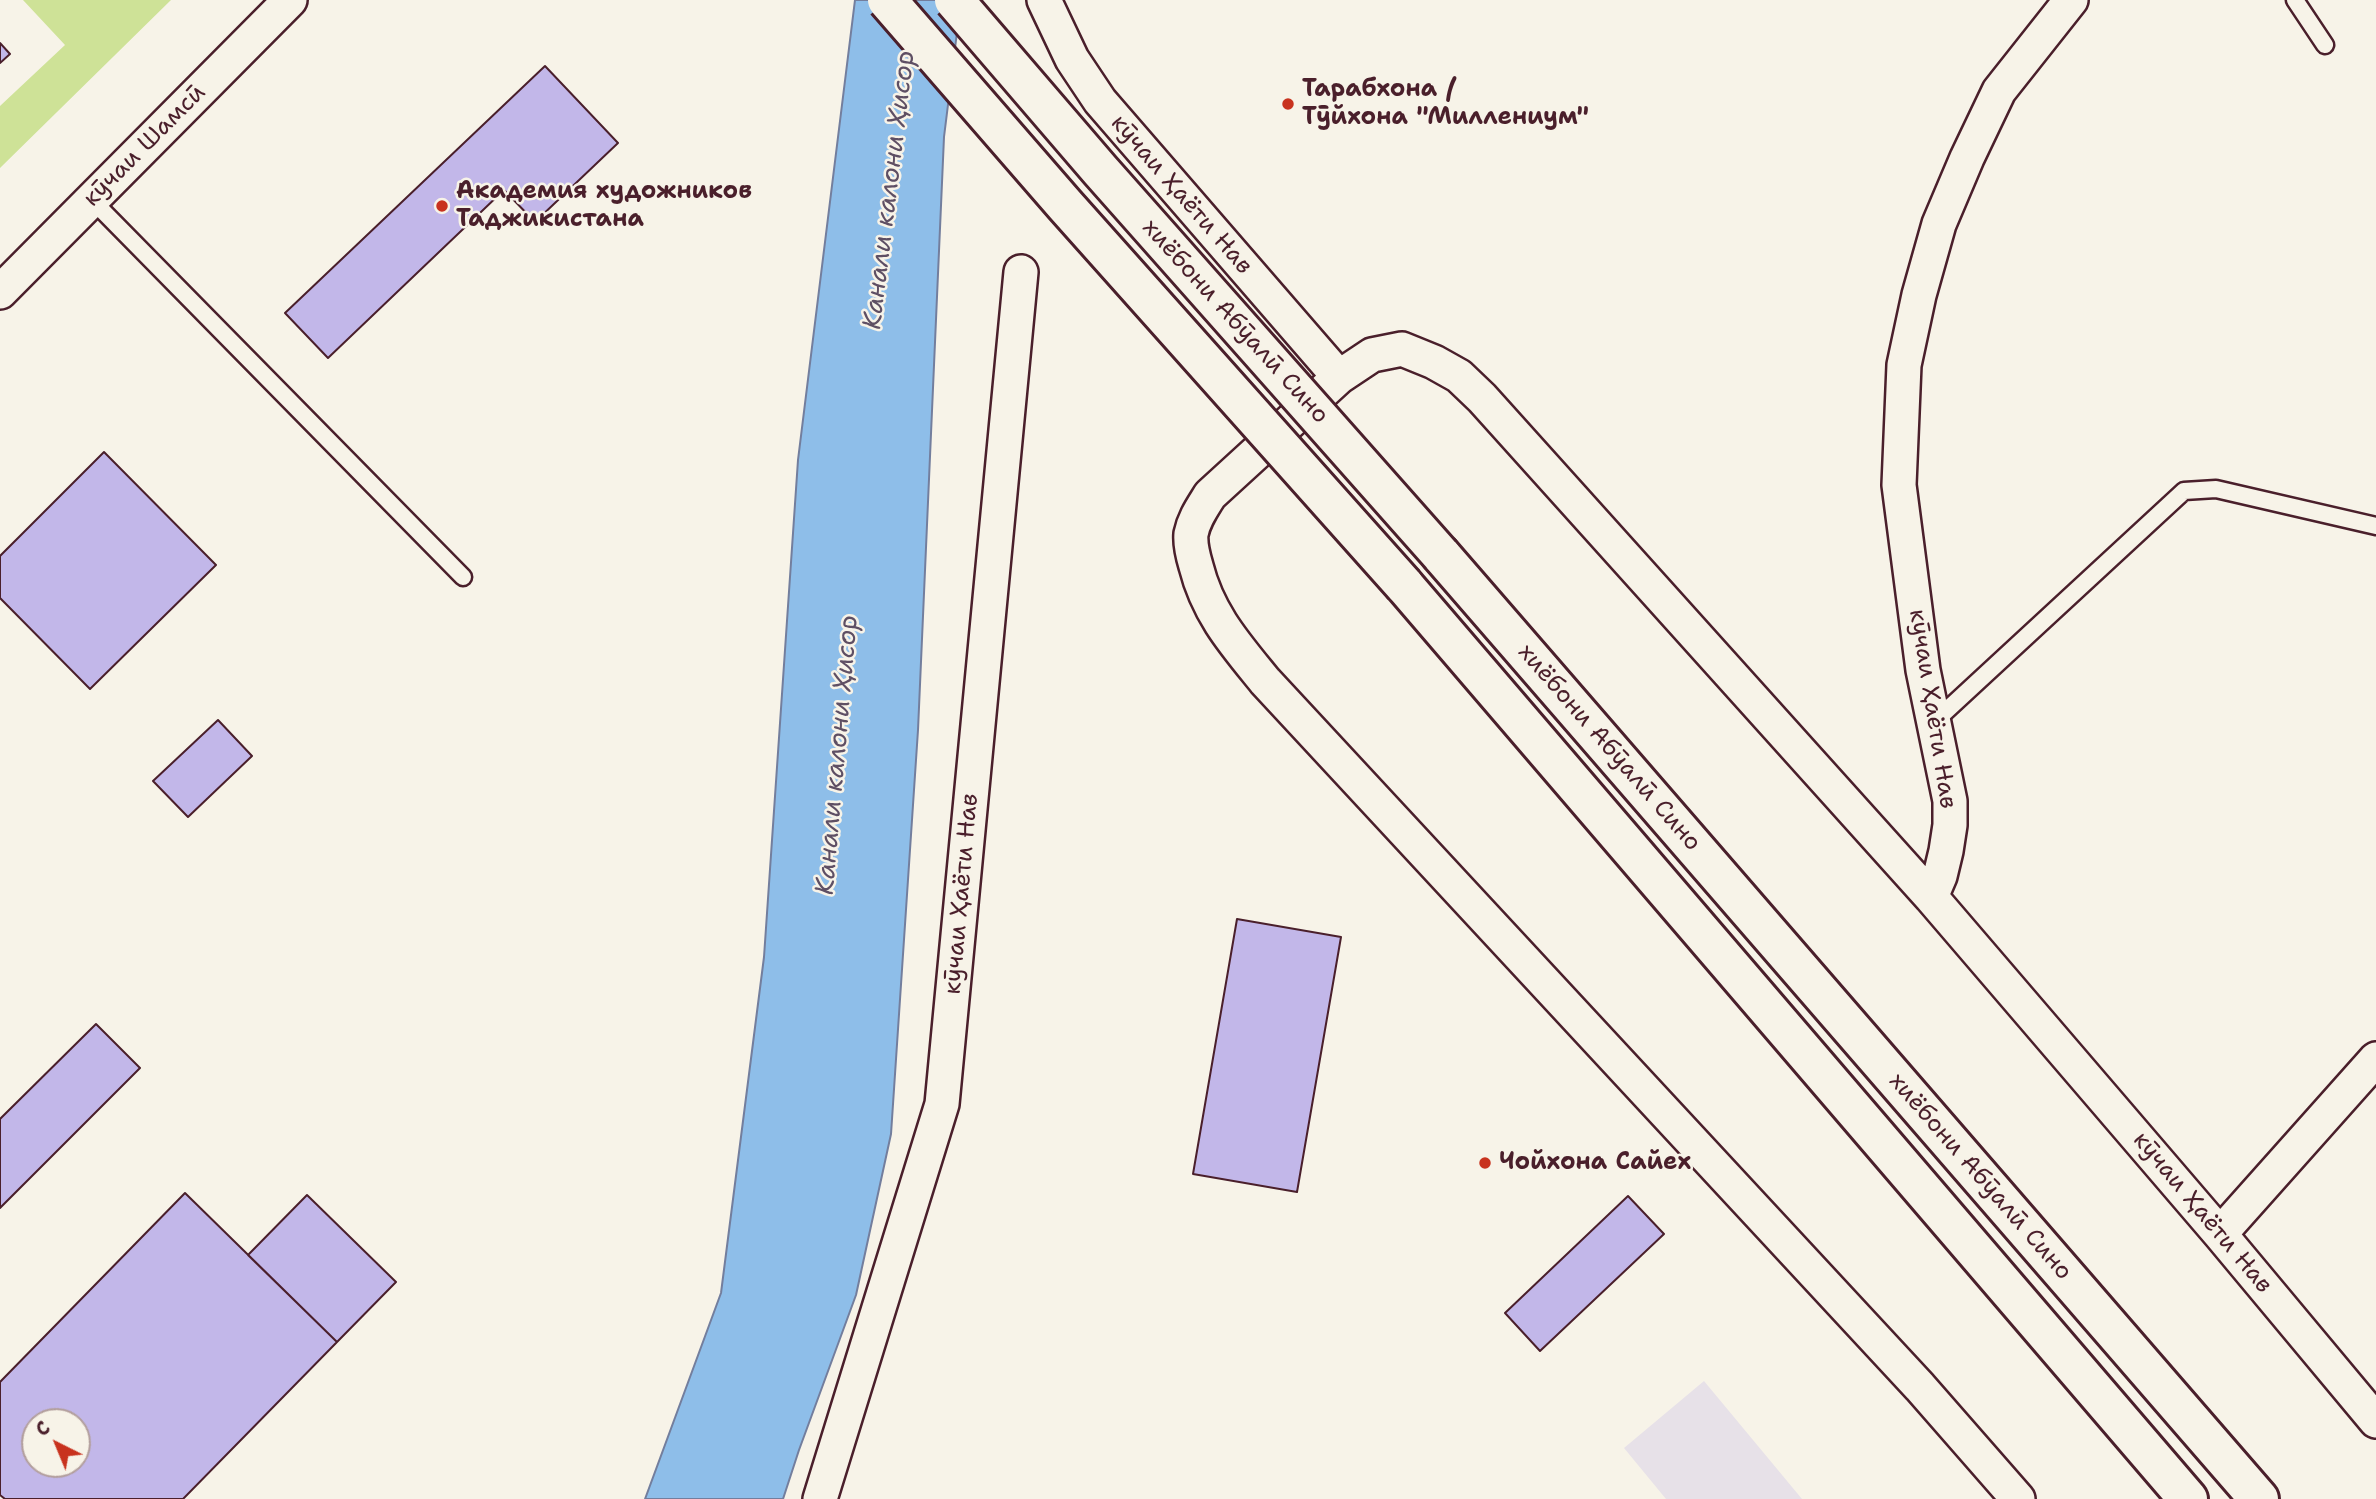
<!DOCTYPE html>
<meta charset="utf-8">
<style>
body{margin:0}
#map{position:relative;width:2376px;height:1499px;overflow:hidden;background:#f7f3e8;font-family:"Shantell Sans",sans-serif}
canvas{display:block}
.north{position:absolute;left:21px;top:1408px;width:70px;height:70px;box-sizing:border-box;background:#f7f3e8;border:2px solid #b29e9c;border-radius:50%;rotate:317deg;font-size:19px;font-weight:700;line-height:28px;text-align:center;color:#4a1f2b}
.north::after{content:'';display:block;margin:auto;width:24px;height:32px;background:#c8321e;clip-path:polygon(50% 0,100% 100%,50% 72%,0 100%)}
</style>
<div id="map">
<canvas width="2376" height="1499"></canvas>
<div class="north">С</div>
</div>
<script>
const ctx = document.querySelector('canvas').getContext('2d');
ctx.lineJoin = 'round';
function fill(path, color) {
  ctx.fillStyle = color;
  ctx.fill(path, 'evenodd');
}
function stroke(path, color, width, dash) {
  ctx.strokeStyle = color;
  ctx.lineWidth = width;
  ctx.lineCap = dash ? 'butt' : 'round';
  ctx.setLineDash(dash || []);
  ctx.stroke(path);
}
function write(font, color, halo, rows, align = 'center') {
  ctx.font = font + ' "Shantell Sans",sans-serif';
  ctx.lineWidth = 5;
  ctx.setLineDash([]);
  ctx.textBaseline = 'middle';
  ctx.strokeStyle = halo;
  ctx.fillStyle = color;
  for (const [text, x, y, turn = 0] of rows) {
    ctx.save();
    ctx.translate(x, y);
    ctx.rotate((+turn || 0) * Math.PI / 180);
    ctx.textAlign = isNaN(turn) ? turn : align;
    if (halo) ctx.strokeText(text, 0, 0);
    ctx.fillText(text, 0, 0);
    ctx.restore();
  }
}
const built = new Path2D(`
 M1704,1381l98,118h-136l-42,-51z`);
const green = new Path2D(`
 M23,0h148l-171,168v-62l65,-61z`);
const water = new Path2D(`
 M855,0h106l-17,137 -26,593 -27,404 -35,161 -57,155 -16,49h-138l76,-206 43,-336 34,-497z`);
const building = new Path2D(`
 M0,43l10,11 -10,9z
 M545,66l73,77 -83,79 -31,-32 -176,168 -43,-45z
 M104,452l112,113 -126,124 -90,-91v-42z
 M218,720l34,36 -64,61 -35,-36z
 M1237,919l104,18 -44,255 -104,-18z
 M96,1024l44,44 -140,140v-89z
 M185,1193l152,149 -154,157h-178l-5,-4v-113zM35,1422h42v42h-42z
 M307,1195l89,87 -59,60 -89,-87z
 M1628,1196l36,38 -124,117 -35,-38z`);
const lane = new Path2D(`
 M2295,0l30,45
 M92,200l371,377
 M1934,722l250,-231 32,-2 160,37`);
const street = new Path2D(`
 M1044,0l28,59 28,42 239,276
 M2071,0l-72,91 -32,67 -28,66 -20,71 -15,70 -5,120 24,185 27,131v24l-4,26 -6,25 -9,21 289,337 156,187
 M0,292l290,-292
 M1931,897l-449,-499 -23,-22 -25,-14 -32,-13 -30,6 -33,22 -129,118c-8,13 -16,24 -19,39 -1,10 2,22 5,32 12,48 39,78 69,115l655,706 98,112
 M2220,1234l156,-175
 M820,1499l122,-395 79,-832`);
const secondary = new Path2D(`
 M1441,555l818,944
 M1404,585l784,914`);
const secondaryBridge = new Path2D(`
 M887,0l178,205 339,380
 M954,0l146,170 341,385`);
const markers = [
 [1288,104,7,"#c8321e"],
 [442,206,7,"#c8321e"],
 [1485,1163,7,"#c8321e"]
];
const poiNames = [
 ["Тарабхона /",1302,90],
 ["Тӯйхона \"Миллениум\"",1302,118],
 ["Академия художников",456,192],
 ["Таджикистана",456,220],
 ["Чойхона Сайех",1499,1163]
];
const streetNames = [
 ["кӯчаи Шамсӣ",145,146,-45],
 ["кӯчаи Ҳаёти Нав",1181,195,49],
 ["хиёбони Абӯалӣ Сино",1235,322,48],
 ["кӯчаи Ҳаёти Нав",1932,709,81],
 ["хиёбони Абӯалӣ Сино",1609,748,49],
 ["кӯчаи Ҳаёти Нав",962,894,-85],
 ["хиёбони Абӯалӣ Сино",1980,1177,49],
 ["кӯчаи Ҳаёти Нав",2202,1213,50]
];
const waterNames = [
 ["Канали калони Ҳисор",890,190,-83],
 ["Канали калони Ҳисор",838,755,-85]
];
fill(built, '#e7e1e8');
fill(green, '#cee297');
fill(water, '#8ebee9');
stroke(water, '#737e9d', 2);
fill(building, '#c2b7e9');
stroke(building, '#4a1f2b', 2);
stroke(lane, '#4a1f2b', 21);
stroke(street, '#4a1f2b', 38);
stroke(secondary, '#4a1f2b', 44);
stroke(lane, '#f7f3e8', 16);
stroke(street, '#f7f3e8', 33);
stroke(secondary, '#f7f3e8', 38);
stroke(secondaryBridge, '#4a1f2b', 44, []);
stroke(secondaryBridge, '#f7f3e8', 38);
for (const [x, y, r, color] of markers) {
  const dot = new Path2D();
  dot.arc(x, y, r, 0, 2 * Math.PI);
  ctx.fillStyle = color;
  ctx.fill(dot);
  stroke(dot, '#f7f3e8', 2.5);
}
write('bold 24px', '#4a1f2b', '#f7f3e8', poiNames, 'left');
write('24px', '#4a1f2b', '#f7f3e8', streetNames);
write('italic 26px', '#5e4f64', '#f7f3e8', waterNames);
</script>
